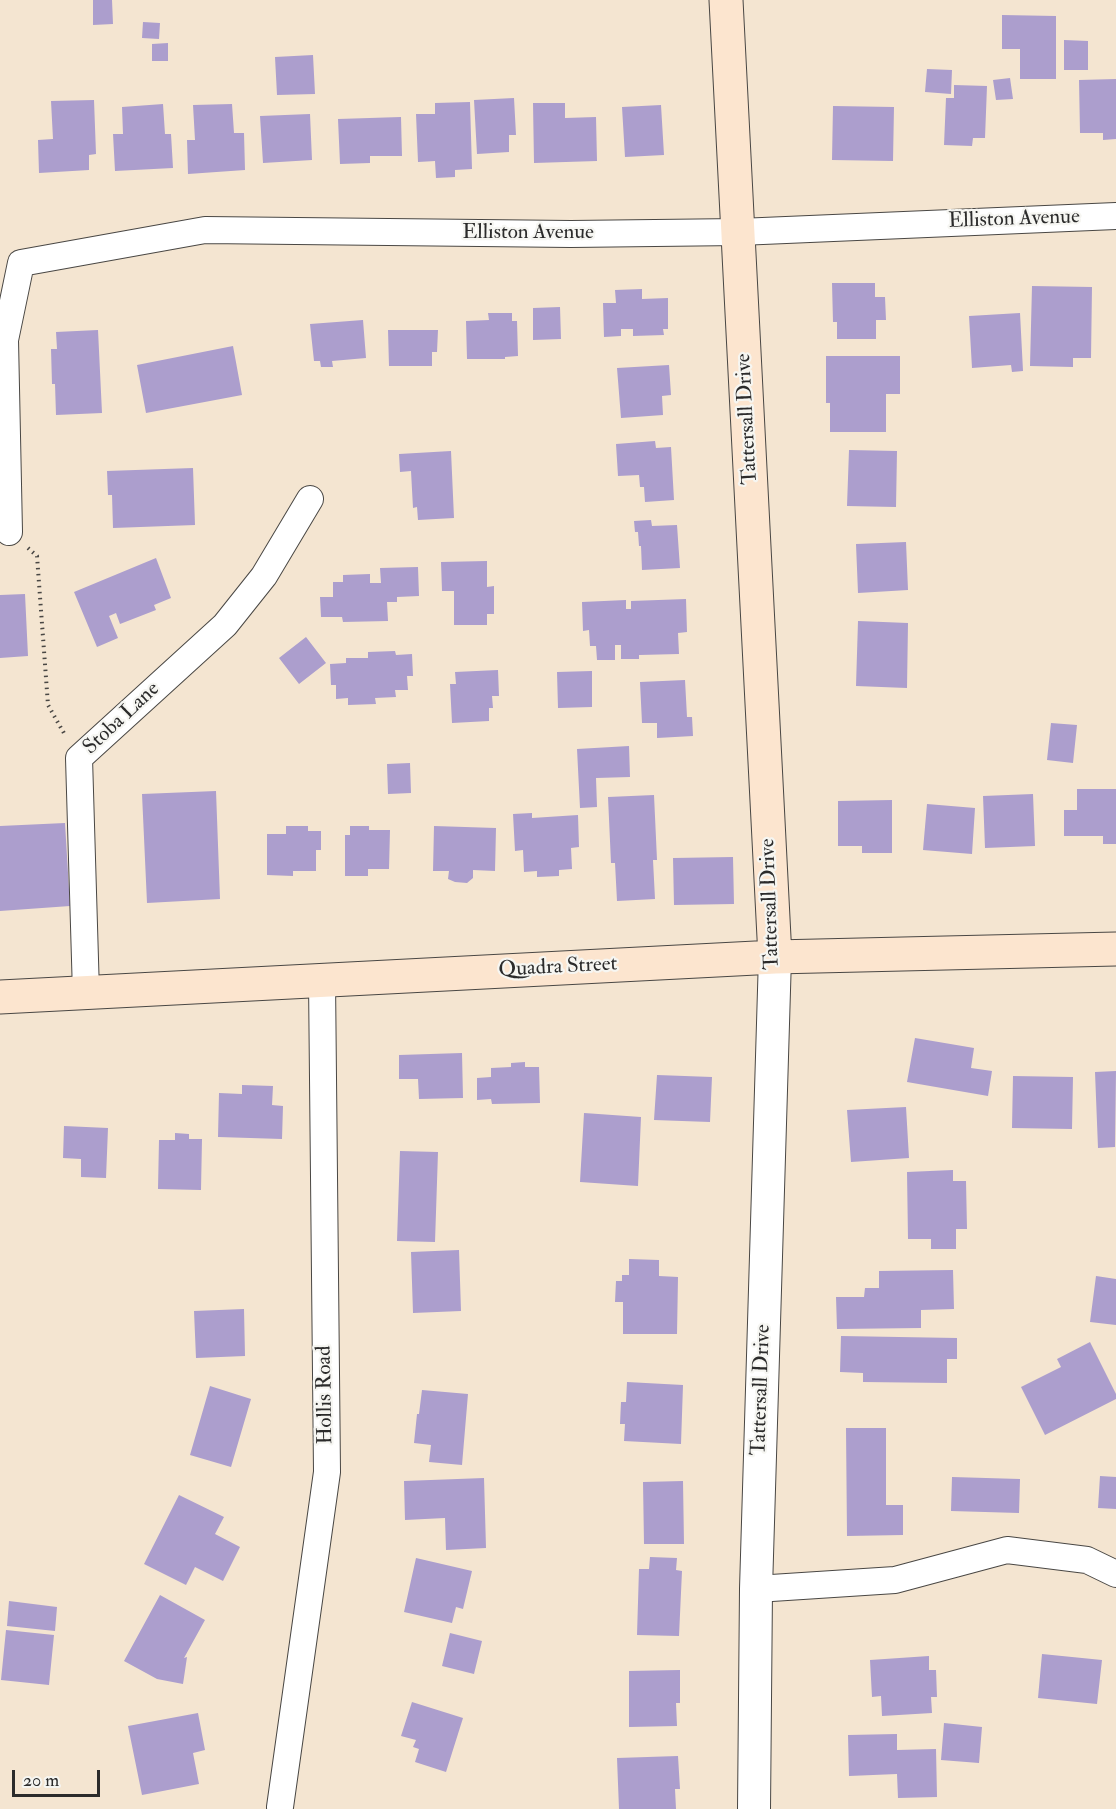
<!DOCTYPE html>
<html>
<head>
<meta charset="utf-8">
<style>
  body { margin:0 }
  #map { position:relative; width:1116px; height:1809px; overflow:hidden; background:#f4e5d1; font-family:"IM FELL Double Pica",serif }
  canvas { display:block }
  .scale { position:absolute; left:12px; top:1770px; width:88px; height:27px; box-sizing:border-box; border:3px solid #2b2b2b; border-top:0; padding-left:8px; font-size:18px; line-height:21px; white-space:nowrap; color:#2b2b2b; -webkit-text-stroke:4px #f6f6f2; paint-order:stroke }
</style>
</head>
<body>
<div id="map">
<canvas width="1116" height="1809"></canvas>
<div class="scale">20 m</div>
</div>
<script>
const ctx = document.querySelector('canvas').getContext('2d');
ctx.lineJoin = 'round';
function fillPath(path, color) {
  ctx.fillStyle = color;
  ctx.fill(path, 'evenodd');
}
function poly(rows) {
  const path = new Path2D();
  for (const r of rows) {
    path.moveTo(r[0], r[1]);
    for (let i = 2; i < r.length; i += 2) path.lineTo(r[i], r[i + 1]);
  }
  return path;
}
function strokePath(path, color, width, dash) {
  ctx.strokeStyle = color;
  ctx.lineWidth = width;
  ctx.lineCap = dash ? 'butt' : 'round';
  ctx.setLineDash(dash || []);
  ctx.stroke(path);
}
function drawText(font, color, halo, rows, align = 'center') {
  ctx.font = font + ' "IM FELL Double Pica",serif';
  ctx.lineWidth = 4.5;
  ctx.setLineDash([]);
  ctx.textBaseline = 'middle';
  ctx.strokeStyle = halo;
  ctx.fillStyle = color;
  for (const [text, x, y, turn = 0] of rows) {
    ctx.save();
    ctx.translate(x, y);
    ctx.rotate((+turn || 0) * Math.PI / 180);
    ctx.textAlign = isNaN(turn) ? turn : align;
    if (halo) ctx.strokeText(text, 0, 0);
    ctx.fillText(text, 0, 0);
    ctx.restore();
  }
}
fillPath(poly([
  [93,0,112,0,113,24,93,25],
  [1002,15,1056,16,1056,79,1020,79,1020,49,1002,49],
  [143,22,160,23,159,39,142,38],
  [1064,40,1088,41,1088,70,1064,70],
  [168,43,168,61,152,61,152,44],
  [313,55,315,94,277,95,275,57],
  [927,69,952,70,951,94,925,92],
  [1010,78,1013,99,996,100,993,80],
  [1116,79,1116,139,1103,140,1103,133,1080,133,1079,80],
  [954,85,987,86,985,138,973,138,972,146,944,145,946,98,954,98],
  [514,98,516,135,509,135,509,152,477,154,474,100],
  [94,100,96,154,89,155,89,170,39,173,38,140,53,139,51,101],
  [470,102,472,169,455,170,455,177,436,178,435,161,418,162,416,114,435,114,435,103],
  [533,103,565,103,565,118,596,117,597,161,534,163],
  [163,104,165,134,171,134,173,168,115,171,113,134,123,134,122,107],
  [232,104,234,133,244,133,245,170,188,174,187,140,195,140,193,105],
  [661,105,664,155,625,157,622,107],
  [833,106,894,107,893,161,832,160],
  [310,114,312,160,263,163,260,116],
  [401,117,402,156,370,156,370,163,340,164,338,119],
  [832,283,875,283,875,297,885,297,886,320,876,320,876,339,837,339,837,322,833,322],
  [1032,286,1092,287,1091,358,1073,358,1073,367,1030,366],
  [642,289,642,299,668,298,668,329,663,329,664,335,633,336,633,329,621,329,621,336,604,337,603,303,616,303,615,290],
  [560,307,561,339,533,340,533,308],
  [488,313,512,313,512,321,517,321,518,356,505,357,505,359,467,359,466,321,489,320],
  [1020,313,1023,371,1012,372,1011,365,972,368,969,316],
  [363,320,366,358,332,361,333,367,321,367,320,361,314,361,310,324],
  [98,330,102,413,56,415,55,384,52,384,51,349,57,349,56,332],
  [388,330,438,330,437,352,432,352,432,366,389,366],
  [233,346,242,395,146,413,137,365],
  [826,356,900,356,900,394,886,394,886,432,830,432,830,403,826,403],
  [669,365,671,395,662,396,663,415,621,418,617,368],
  [655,441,656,448,671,447,674,500,645,502,644,487,640,487,639,475,618,476,616,444],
  [849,450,897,451,896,507,847,506],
  [451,451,454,518,418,520,417,507,413,508,411,471,400,472,399,454],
  [193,468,195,525,113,528,112,495,108,495,107,471],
  [651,520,652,526,677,525,680,568,642,570,641,546,639,546,638,532,635,532,634,521],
  [906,542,908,590,858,593,856,544],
  [156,558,171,598,154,605,156,610,120,624,116,613,109,616,118,638,97,647,74,592],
  [487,561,487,587,494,586,494,614,487,614,487,625,454,625,454,591,442,591,441,562],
  [418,567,419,596,397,597,397,602,387,602,388,621,343,622,342,617,321,617,320,597,333,597,333,582,343,582,343,575,370,574,370,583,381,583,380,568],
  [25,594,28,656,0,658,0,595],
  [686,599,687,632,678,633,679,654,639,655,639,659,621,659,621,645,615,645,615,660,597,660,596,646,590,646,589,630,583,631,582,602,626,600,626,609,631,609,631,601],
  [858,621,908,623,907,688,856,686],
  [306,637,326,663,299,684,279,658],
  [395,651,396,655,412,654,413,676,407,676,408,690,395,690,396,697,375,698,376,704,348,705,348,698,336,699,336,685,331,685,330,664,346,663,346,658,368,658,368,652],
  [498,670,499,696,492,696,493,708,489,708,489,721,452,723,450,684,456,684,455,672],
  [592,671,592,707,558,708,557,672],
  [685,680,687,717,692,717,693,736,657,738,657,723,642,723,640,682],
  [1051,723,1077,725,1073,763,1047,760],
  [629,746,630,777,596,778,597,807,580,808,577,749],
  [410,763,411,793,388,794,387,764],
  [1077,789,1116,789,1116,844,1103,844,1103,836,1064,836,1064,810,1077,810],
  [216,791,220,899,147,903,142,794],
  [1033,794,1035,846,985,848,983,796],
  [654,795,657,860,653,860,655,899,617,901,615,863,611,863,608,797],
  [892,800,892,853,862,853,862,846,838,846,838,801],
  [927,804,975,808,972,854,923,850],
  [532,813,532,818,578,815,579,847,571,848,572,869,559,870,559,876,537,877,537,871,524,872,523,850,515,851,513,814],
  [65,823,70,906,0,911,0,826],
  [286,826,308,826,308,831,321,831,321,850,316,850,316,871,293,871,293,876,267,875,267,834,286,834],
  [350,826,369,826,369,830,390,830,389,869,368,869,368,876,345,876,345,835,350,835],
  [434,826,496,828,495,871,473,870,473,878,467,883,455,882,448,879,449,871,433,871],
  [733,857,734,904,674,905,673,858],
  [915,1038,974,1048,971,1068,992,1071,988,1096,907,1082],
  [462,1053,463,1098,419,1099,418,1079,399,1079,399,1055],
  [525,1062,525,1067,539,1067,540,1103,492,1104,491,1099,477,1100,477,1078,491,1077,491,1068,511,1067,511,1063],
  [1116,1071,1115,1147,1098,1148,1095,1072],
  [657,1075,712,1077,710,1122,654,1120],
  [1013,1076,1073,1077,1072,1129,1012,1128],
  [242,1085,273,1086,272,1105,283,1106,282,1139,218,1137,219,1093,242,1094],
  [906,1107,909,1158,851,1162,847,1110],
  [584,1113,641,1117,638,1186,580,1182],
  [64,1126,108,1128,106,1178,81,1177,81,1159,63,1158],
  [175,1133,189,1134,189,1139,202,1139,201,1190,158,1189,159,1140,175,1140],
  [400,1151,438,1152,435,1242,397,1241],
  [953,1170,953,1181,966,1181,967,1229,956,1229,956,1249,931,1249,931,1239,908,1239,907,1172],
  [459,1250,461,1311,413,1313,411,1252],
  [629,1259,659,1260,659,1276,678,1277,677,1334,623,1334,623,1302,615,1302,616,1281,622,1281,622,1275,629,1275],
  [953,1270,954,1309,921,1310,921,1328,837,1329,836,1297,864,1297,865,1288,879,1288,879,1271],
  [1096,1276,1116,1279,1116,1325,1090,1322],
  [244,1309,245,1356,196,1358,194,1311],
  [841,1336,957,1338,957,1359,947,1359,947,1383,863,1382,863,1373,840,1372],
  [1090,1342,1116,1394,1116,1399,1045,1435,1021,1387,1061,1367,1057,1359],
  [627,1382,683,1385,681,1444,624,1441,625,1424,620,1424,621,1402,626,1402],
  [210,1386,251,1399,231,1467,190,1455],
  [422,1390,468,1394,462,1465,429,1462,431,1445,414,1443,417,1414,419,1414],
  [846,1428,886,1428,886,1505,903,1505,903,1535,847,1536],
  [1100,1476,1116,1477,1116,1509,1098,1508],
  [952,1477,1020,1479,1019,1513,951,1511],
  [484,1478,486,1548,446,1550,445,1518,405,1520,404,1481],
  [683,1481,684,1544,644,1544,643,1482],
  [179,1495,224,1517,215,1534,240,1547,223,1581,195,1567,186,1585,144,1564],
  [650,1557,677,1558,676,1570,682,1571,679,1636,637,1635,639,1569,649,1569],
  [416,1558,472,1571,463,1609,456,1607,452,1623,404,1612],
  [160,1595,205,1620,184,1658,187,1657,183,1684,157,1679,124,1661],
  [9,1601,57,1607,55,1631,7,1626],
  [6,1630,54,1635,49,1685,1,1680],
  [450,1633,482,1641,474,1674,442,1666],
  [1042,1654,1102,1660,1097,1704,1038,1698],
  [929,1656,929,1670,936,1670,937,1697,931,1697,932,1713,882,1716,881,1696,872,1697,870,1660],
  [680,1670,680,1703,676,1703,677,1726,629,1727,629,1671],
  [412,1702,463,1718,446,1772,415,1762,419,1749,413,1747,416,1740,401,1736],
  [198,1713,205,1750,193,1753,199,1784,142,1795,128,1726],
  [944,1723,982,1727,979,1763,941,1760],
  [897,1734,897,1750,936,1749,937,1797,898,1798,897,1774,849,1776,848,1735],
  [678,1756,680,1789,675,1789,676,1809,619,1809,617,1758]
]), '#ac9ecd');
const minor = poly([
  [9,532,5,340,21,263,205,230,571,234,739,232,1116,216],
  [86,993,79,758,225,625,264,576,310,499],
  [756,1589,895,1580,1007,1550,1087,1560,1116,1574],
  [280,1807,327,1472,322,980]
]);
const tertiary = poly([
  [754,1809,756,1589,775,957]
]);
const secondary = poly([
  [726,0,775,957],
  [0,997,775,957,1116,949]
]);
strokePath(minor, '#494744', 28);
strokePath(tertiary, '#494744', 34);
strokePath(secondary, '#494744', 35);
strokePath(poly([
  [28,548,37,556,48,705,65,735]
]), '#494744', 4, [1.5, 4.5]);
strokePath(minor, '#fff', 26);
strokePath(tertiary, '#fff', 32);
strokePath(secondary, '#fce5cf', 33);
drawText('21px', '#2b2b2b', '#f6f6f2', [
  ["Elliston Avenue",1014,220,-2],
  ["Elliston Avenue",528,233],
  ["Tattersall Drive",748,419,-93],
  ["Stoba Lane",122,719,-43],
  ["Tattersall Drive",771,904,-92],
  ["Quadra Street",558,968,-3],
  ["Tattersall Drive",762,1390,-88],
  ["Hollis Road",326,1395,-91]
]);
</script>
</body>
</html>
